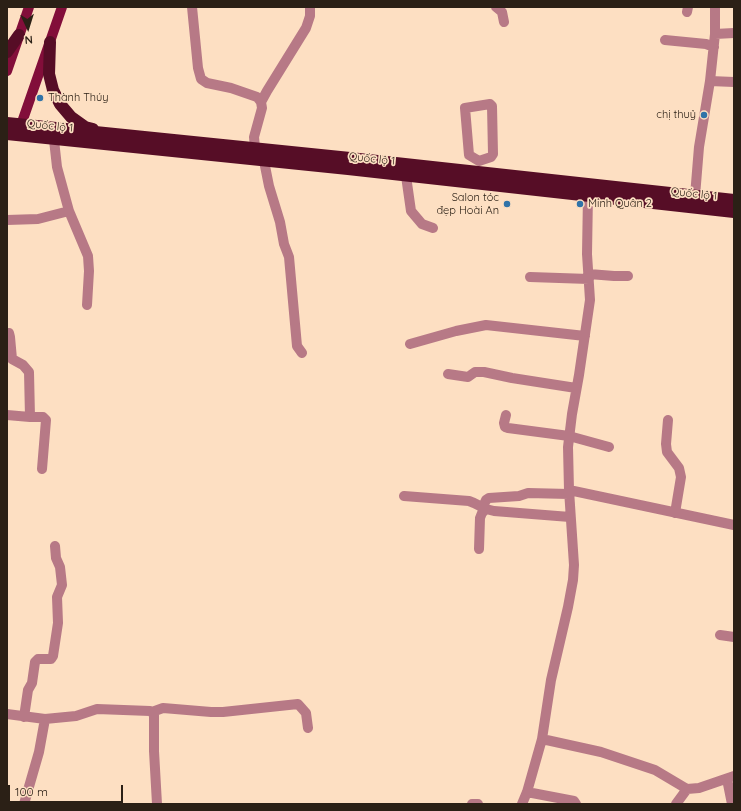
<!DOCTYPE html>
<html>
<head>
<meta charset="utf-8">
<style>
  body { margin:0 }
  #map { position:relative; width:741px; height:811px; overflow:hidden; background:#fddfc2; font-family:Quicksand,sans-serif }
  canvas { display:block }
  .frame { position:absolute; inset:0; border:8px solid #2b2016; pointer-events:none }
  .north { position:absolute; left:8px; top:8px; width:40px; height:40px; -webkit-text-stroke:3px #fddfc2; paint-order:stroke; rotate:176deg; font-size:11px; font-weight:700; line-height:16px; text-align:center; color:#2b2016 }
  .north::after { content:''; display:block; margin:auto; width:14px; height:18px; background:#2b2016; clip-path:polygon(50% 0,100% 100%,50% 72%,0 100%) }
  .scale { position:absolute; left:8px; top:785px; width:115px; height:18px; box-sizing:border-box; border:2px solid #2b2016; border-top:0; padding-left:5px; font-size:12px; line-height:14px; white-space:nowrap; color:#2b2016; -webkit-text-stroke:3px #fddfc2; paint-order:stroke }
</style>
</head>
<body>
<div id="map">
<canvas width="741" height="811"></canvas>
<div class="frame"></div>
<div class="north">N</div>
<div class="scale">100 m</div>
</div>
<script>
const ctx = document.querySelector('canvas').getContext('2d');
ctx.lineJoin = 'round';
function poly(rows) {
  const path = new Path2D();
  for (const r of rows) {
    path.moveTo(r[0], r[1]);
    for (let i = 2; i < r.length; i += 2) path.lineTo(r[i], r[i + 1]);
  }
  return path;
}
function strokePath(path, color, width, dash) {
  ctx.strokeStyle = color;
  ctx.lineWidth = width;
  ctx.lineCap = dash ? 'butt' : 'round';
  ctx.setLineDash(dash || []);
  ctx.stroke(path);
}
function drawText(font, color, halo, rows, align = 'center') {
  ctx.font = font + ' Quicksand,sans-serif';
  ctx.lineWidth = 3.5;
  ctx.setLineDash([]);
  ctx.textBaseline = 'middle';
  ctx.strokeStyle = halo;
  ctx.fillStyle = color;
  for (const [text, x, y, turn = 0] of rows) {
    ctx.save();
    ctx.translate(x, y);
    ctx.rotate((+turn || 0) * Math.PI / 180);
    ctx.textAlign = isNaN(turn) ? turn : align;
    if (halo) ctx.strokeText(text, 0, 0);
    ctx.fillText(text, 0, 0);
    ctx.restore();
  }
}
strokePath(poly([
  [192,7,198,68,201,79,207,83,231,88,257,97,261,102,262,108,254,137,255,148],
  [496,7,502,12,504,22],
  [687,12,688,7],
  [715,34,734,33],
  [665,40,706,44,714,47],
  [710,81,734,82],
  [261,102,267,91,306,28,310,16,310,7],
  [490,104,492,106,493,154,491,157,479,161,469,155,465,108,490,104],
  [264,161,269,186,280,222,284,244,289,257,297,346,302,353],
  [406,176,411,211,422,224,433,228],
  [695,196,699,147,710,81,715,34,715,7],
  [69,211,88,256,89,271,87,305],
  [7,220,38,219,69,211,57,167,54,140],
  [589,274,614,276,628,276],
  [530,277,589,279],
  [7,333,9,333,10,337,12,359,23,365,29,372,30,417,43,417,46,420,42,469],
  [410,344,456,331,486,325,585,336],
  [448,374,468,377,475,372,484,372,512,378,576,388],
  [7,415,30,417],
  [506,415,504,423,505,427,508,428,569,436,609,447],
  [668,420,666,444,667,452,679,468,681,477,675,513],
  [569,490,734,525],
  [404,496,469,501,474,503,486,509,494,511,570,517],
  [483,507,486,500,489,498,519,496,528,493,569,494],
  [479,549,480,518,482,513,486,509],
  [720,635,734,637],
  [152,712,163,708,211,712,223,712,298,704,306,713,308,728],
  [7,714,45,719,76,716,97,709,150,711,154,714,154,751,157,804],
  [24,717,28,690,32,683,35,662,38,659,51,659,53,656,58,623,57,597,62,585,60,567,56,558,55,546],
  [542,739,601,752,655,770,687,789],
  [727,779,732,804],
  [527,792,574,801,576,804],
  [24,804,39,752,45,719],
  [472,804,478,804],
  [522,804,527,792,542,739,551,680,568,607,573,580,574,565,569,490,568,447,572,414,579,375,590,300,587,254,588,195],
  [676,804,687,789,699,788,734,776]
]), '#b77986', 10);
strokePath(poly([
  [7,71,29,7],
  [20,132,21,125,62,7]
]), '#820e3a', 10);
strokePath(poly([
  [50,42,49,74,53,90,60,104,71,117,85,127,93,129],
  [7,52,19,35],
  [7,123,350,158,734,200],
  [7,134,348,169,734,212]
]), '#560d26', 12);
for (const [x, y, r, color] of [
  [40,98,4,"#3073a8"],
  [704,115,4,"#3073a8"],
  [507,204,4,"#3073a8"],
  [580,204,4,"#3073a8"]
]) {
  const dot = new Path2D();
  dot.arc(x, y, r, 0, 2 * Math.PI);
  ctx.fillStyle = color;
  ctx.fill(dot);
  strokePath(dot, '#fddfc2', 1.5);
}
drawText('11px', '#2b2016', '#fddfc2', [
  ["Thành Thúy",48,98],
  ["chị thuỷ",696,115,"right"],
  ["Salon tóc",499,198,"right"],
  ["đẹp Hoài An",499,211,"right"],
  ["Minh Quân 2",588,204]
], 'left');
drawText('11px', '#2b2016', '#fddfc2', [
  ["Quốc lộ 1",50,126,6],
  ["Quốc lộ 1",372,159,6],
  ["Quốc lộ 1",694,194,6]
]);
</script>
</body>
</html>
